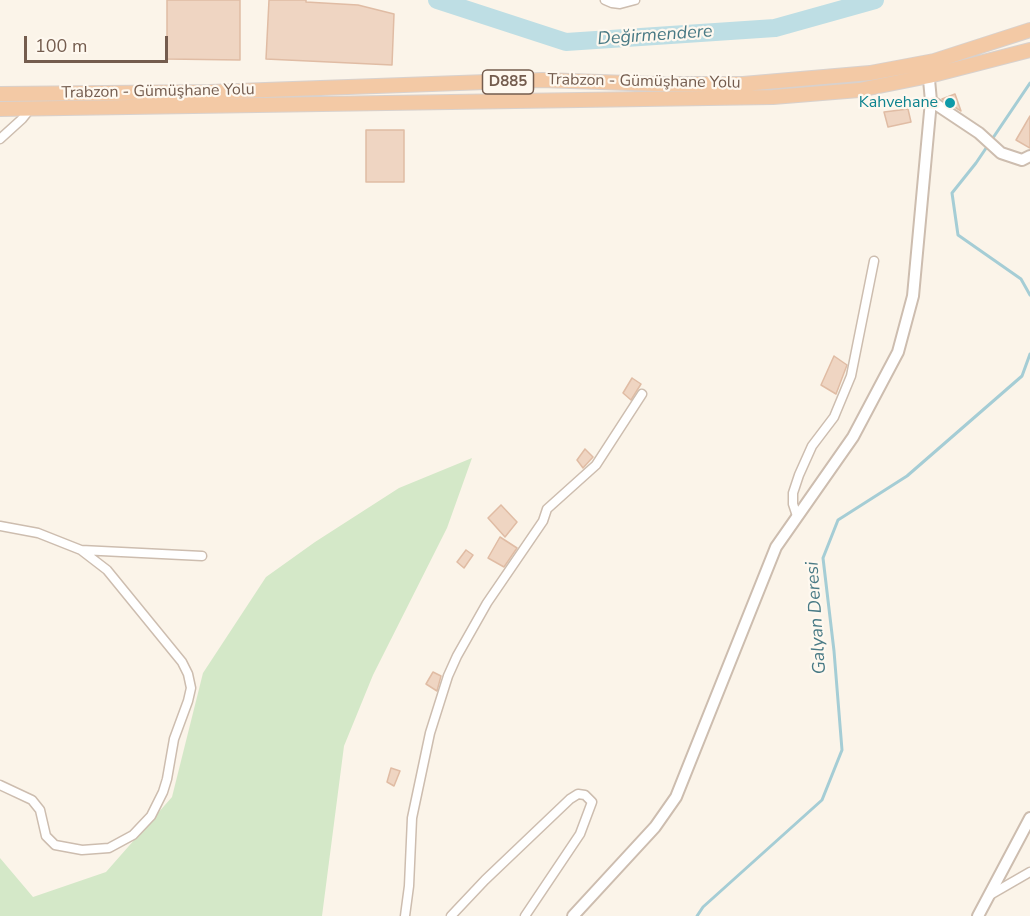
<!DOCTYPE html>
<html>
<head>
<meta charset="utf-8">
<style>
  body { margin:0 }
  #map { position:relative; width:1030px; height:916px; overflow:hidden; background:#fbf4e9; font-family:"Nunito Sans",sans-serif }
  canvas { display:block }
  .scale { position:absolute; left:24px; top:36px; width:144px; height:27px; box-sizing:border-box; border:3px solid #745c4e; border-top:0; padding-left:8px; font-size:18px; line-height:21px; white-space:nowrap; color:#745c4e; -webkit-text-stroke:4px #fef8ef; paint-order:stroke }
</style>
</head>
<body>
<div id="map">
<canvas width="1030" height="916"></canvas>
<div class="scale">100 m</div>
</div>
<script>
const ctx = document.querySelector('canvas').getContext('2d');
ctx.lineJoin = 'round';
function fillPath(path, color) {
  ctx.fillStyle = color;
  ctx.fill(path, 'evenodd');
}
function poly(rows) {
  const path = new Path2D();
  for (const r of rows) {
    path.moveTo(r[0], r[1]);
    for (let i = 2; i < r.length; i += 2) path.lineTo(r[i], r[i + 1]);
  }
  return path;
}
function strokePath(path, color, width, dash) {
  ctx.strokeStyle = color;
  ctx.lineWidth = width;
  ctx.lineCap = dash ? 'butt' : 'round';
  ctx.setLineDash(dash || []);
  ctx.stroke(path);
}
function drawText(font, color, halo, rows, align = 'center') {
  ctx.font = font + ' "Nunito Sans",sans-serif';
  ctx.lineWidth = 4.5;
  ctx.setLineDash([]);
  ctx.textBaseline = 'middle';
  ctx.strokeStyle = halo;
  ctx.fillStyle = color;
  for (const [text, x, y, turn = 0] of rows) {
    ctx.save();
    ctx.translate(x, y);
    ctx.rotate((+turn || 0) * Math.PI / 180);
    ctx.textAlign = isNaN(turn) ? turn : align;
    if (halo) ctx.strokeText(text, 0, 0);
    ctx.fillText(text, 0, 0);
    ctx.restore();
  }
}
fillPath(poly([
  [472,458,447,528,373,675,344,746,322,916,0,916,0,858,33,897,106,872,172,797,203,673,266,577,315,542,399,488]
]), '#d4e8c8');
strokePath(poly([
  [1030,83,976,163,952,193,958,235,1021,279,1030,295],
  [697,916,703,907,822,800,842,750,834,651,823,558,838,520,907,476,1022,376,1030,354]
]), '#a5cdd5', 3);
strokePath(poly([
  [437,0,566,42,775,28,875,0]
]), '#bedee4', 18);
const building = poly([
  [167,0,240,0,240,60,167,59,167,0],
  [269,0,306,0,306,2,358,5,394,14,392,65,266,59,269,0],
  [955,94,961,111,942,99,955,94],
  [908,109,911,122,888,127,884,112,908,109],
  [1030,116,1030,148,1016,140,1030,116],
  [366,130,404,130,404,182,366,182,366,130],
  [834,356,847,365,836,394,821,385,834,356],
  [632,378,641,384,631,400,623,393,632,378],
  [585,449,593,457,583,468,577,460,585,449],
  [501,505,517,522,505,537,488,518,501,505],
  [500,537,517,548,504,567,488,558,500,537],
  [466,550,473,555,464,568,457,562,466,550],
  [433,672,441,676,437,691,426,684,433,672],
  [391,768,400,771,394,786,387,782,391,768]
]);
fillPath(building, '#efd5c2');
strokePath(building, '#e0bca4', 1.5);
const minor = poly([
  [605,0,612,3,620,4,635,0],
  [0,139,22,119,30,109],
  [797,516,793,504,793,493,799,475,812,446,834,417,851,376,874,261],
  [0,526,38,533,81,550,202,556],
  [0,785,32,800,40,810,46,836,55,845,82,850,109,848,133,835,151,816,163,792,167,779,174,739,188,701,191,688,188,674,182,662,107,570,81,550],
  [990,895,1030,872],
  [405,916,409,886,412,818,430,733,448,676,457,656,487,603,543,521,547,509,596,465,642,394],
  [451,916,485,880,570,799,578,794,585,795,592,802,580,834,525,916]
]);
const tertiary = poly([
  [931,101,979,133,1001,153,1022,160,1030,156],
  [573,916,655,827,676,797,776,547,853,437,898,352,913,296,931,101,928,69],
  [978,916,1030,818]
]);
const trunk = poly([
  [0,94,210,92,542,80,657,84,743,84,870,73,934,61,1030,30],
  [0,109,773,97,859,90,929,76,1030,50]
]);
strokePath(minor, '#cdbdaf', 11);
strokePath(tertiary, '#cdbdaf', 14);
strokePath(trunk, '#d8d1cd', 16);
strokePath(minor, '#fff', 8);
strokePath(tertiary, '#fff', 10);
strokePath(trunk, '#f3c9a5', 14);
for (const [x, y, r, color] of [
  [950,103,6,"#0f9aa8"]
]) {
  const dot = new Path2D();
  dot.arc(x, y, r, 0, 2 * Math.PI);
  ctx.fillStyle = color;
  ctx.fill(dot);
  strokePath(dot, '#fef8ef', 2);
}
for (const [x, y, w] of [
  [508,82,51]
]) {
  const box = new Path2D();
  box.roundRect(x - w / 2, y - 12, w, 24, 4.5);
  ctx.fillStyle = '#fef8ef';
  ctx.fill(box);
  strokePath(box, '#745c4e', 1.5);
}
drawText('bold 15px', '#745c4e', null, [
  ["D885",508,82]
]);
drawText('16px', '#745c4e', '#fef8ef', [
  ["Trabzon - Gümüşhane Yolu",644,82,1],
  ["Trabzon - Gümüşhane Yolu",158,92,-1]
]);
drawText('16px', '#0d838f', '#fef8ef', [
  ["Kahvehane",938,103]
], 'right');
drawText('italic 18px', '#497a85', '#fef8ef', [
  ["Değirmendere",655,36,-4],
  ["Galyan Deresi",817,618,-94]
]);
</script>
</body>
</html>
